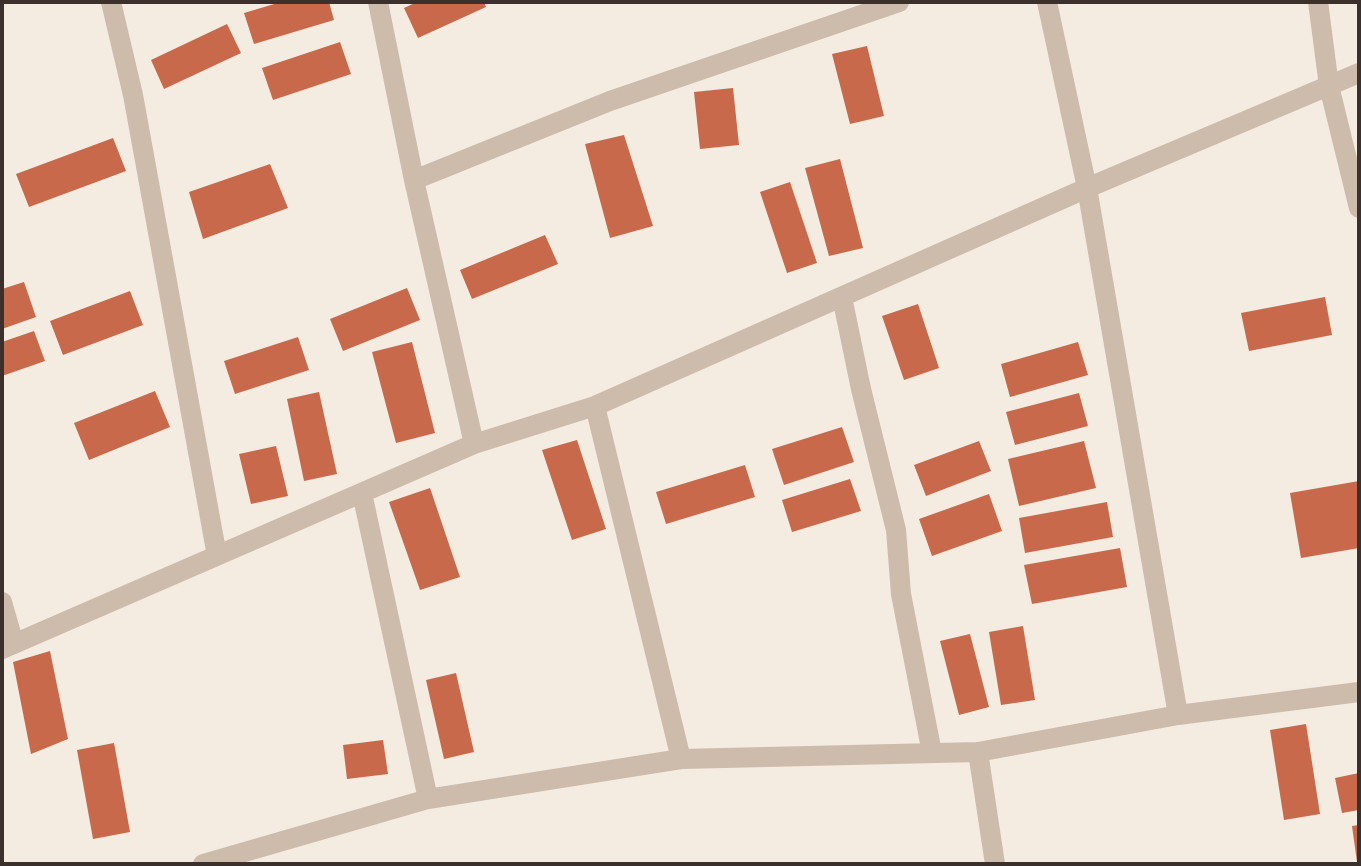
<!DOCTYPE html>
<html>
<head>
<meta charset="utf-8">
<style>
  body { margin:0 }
  #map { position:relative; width:1361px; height:866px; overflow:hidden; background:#f4ebe1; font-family:"Asap Condensed",sans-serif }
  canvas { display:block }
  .frame { position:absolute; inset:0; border:4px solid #3b302b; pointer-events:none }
</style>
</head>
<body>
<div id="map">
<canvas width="1361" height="866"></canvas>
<div class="frame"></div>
</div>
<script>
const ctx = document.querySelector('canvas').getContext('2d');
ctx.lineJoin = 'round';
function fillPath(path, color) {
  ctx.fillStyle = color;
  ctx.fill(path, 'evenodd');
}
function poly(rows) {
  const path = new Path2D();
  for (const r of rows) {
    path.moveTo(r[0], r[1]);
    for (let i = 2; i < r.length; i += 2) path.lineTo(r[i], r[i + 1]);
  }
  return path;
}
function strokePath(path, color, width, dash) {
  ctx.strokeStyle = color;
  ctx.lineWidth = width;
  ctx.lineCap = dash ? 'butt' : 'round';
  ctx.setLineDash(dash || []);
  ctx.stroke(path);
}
fillPath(poly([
  [281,2,329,2,334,20,254,44,244,13],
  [417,2,484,2,486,7,418,38,404,8],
  [227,24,241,53,164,89,151,60],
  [340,42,351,74,273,100,262,68],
  [867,46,884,116,850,124,832,54],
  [733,88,739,145,700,149,694,92],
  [624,135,653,226,610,238,585,144],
  [113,138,126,171,29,207,16,174],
  [840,159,863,248,829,256,805,168],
  [270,164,288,208,203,239,189,192],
  [790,182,817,263,787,273,760,192],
  [545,235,558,264,472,299,460,270],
  [24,282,36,317,2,329,2,289],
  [407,288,420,320,343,351,330,319],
  [130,291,143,325,63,355,50,321],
  [1325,297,1332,335,1249,351,1241,313],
  [918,304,939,368,904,380,882,316],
  [34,331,45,361,2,376,2,342],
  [298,337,309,370,235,394,224,361],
  [412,342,435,433,396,443,372,352],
  [1078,342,1088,375,1010,397,1001,364],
  [155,391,170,427,89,460,74,423],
  [319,392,337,474,304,481,287,399],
  [1079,393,1088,426,1015,445,1006,412],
  [842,427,854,462,784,485,772,449],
  [577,440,606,529,572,540,542,450],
  [979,441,991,471,926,496,914,465],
  [1084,441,1096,488,1019,506,1008,459],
  [276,446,288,496,251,504,239,454],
  [745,465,755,497,666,524,656,492],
  [850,479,861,511,792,532,782,500],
  [1359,481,1359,548,1301,558,1290,493],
  [430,488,460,577,420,590,389,502],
  [989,494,1002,531,932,556,919,519],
  [1107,502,1113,537,1025,553,1019,518],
  [1120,548,1127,587,1032,604,1024,565],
  [1023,626,1035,700,1001,705,989,632],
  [970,634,989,707,959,715,940,641],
  [50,651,68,739,31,754,13,662],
  [456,673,474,752,444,759,426,680],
  [1306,724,1320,814,1284,820,1270,730],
  [383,740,388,774,347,779,343,745],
  [114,743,130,832,93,839,77,750],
  [1359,773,1359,810,1342,813,1335,778],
  [1359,825,1359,861,1357,862,1352,826]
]), '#c8694b');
strokePath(poly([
  [111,2,133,95,217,556],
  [378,2,414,180,474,444],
  [1047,2,1087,188,1178,715],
  [1318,2,1329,86,1359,208],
  [414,180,610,101,899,2],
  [842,297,861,389,896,530,901,594,932,753],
  [595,406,681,759],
  [362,493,428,799],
  [2,602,14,644],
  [2,649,474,444,595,406,1087,188,1359,73],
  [978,752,995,864],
  [203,864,428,799,681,759,978,752,1178,715,1359,692]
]), '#cdbbac', 20);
</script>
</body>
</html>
